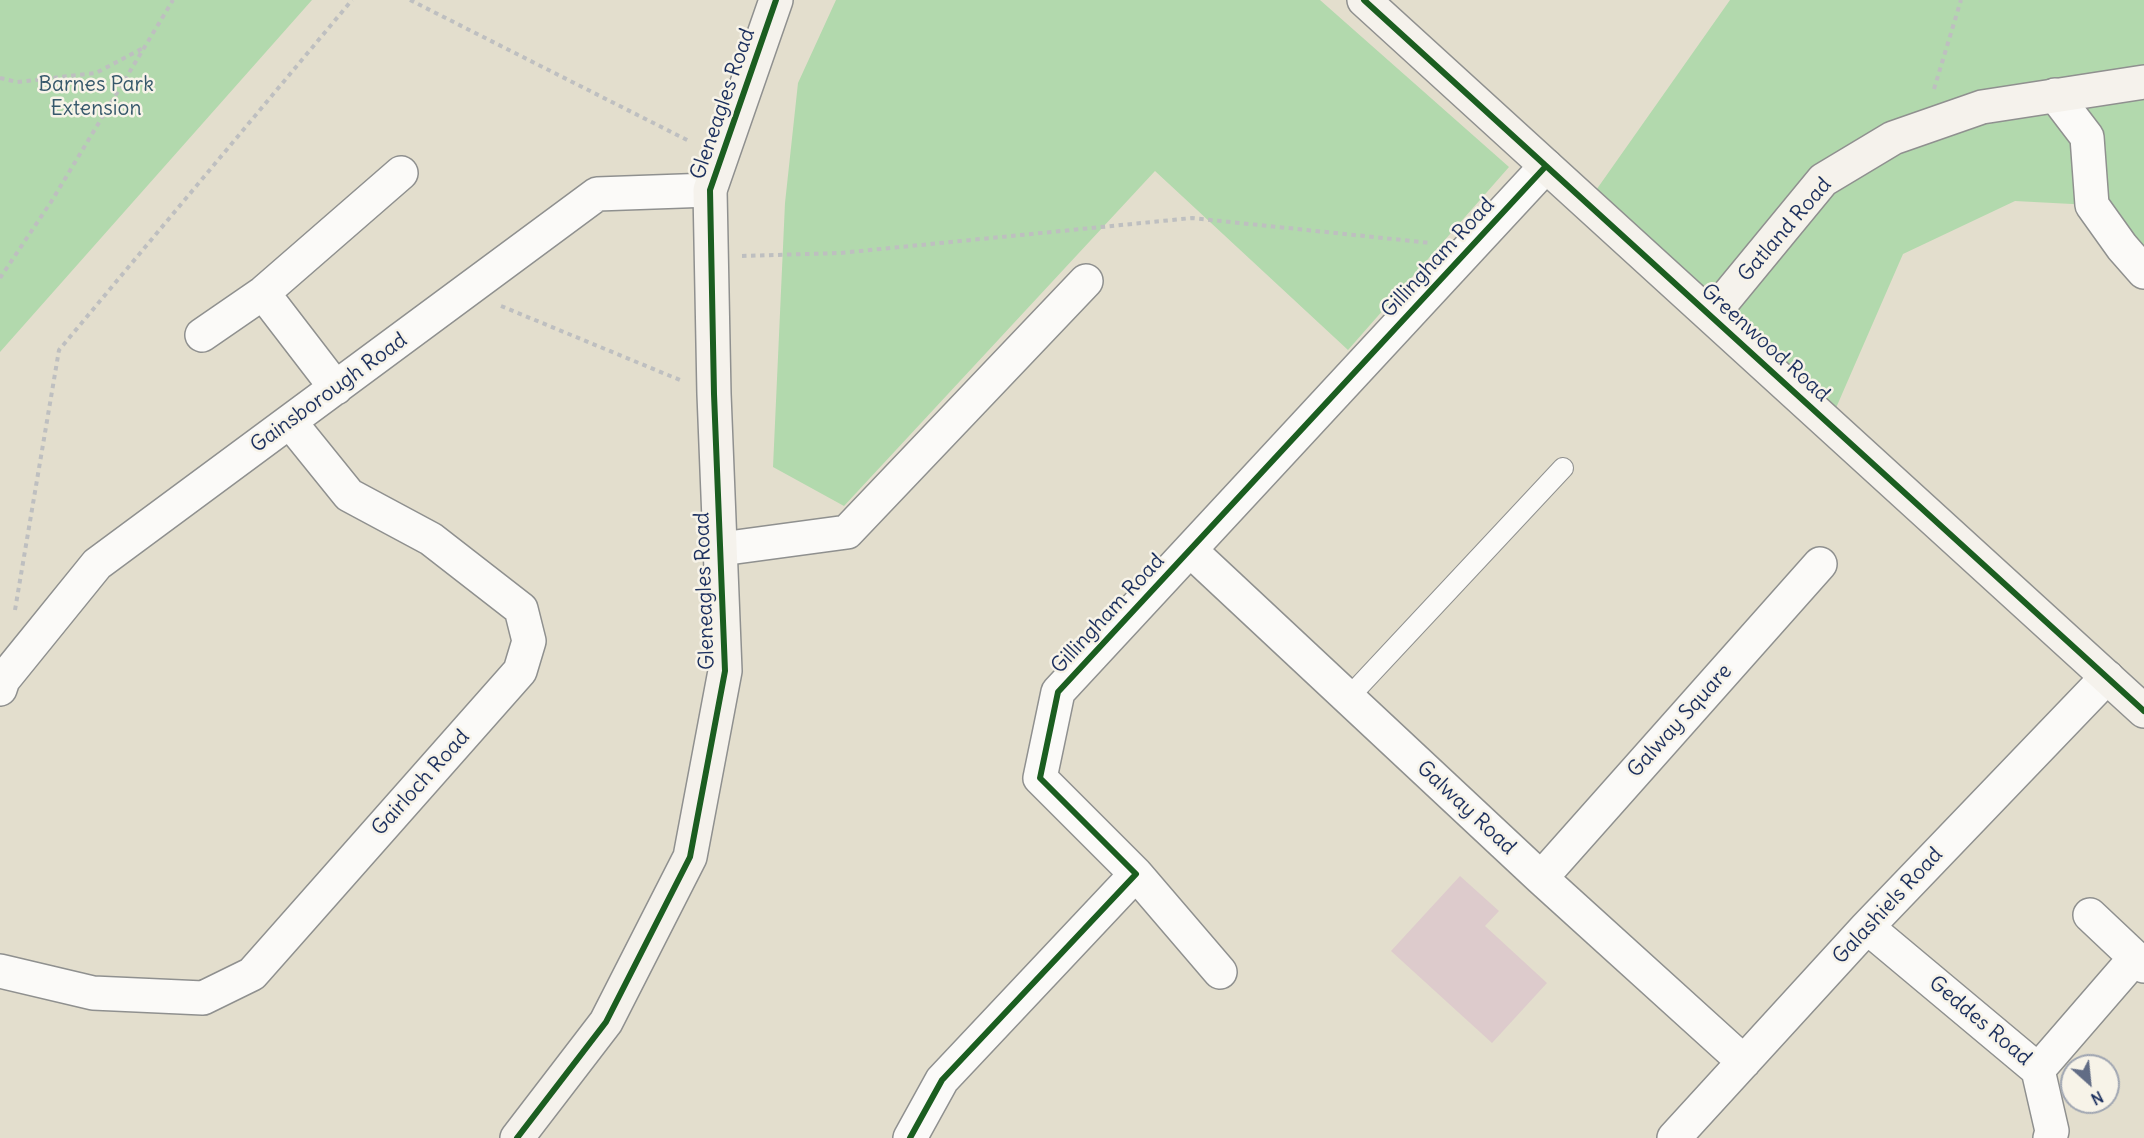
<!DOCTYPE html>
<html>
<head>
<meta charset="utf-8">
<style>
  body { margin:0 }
  #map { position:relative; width:2144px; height:1138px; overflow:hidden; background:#e3decd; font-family:Delius,sans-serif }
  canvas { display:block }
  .north { position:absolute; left:2060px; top:1054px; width:60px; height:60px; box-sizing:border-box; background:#f7f3e8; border:2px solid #9fa5b1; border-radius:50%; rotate:153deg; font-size:16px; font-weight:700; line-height:24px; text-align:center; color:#1b2f5e }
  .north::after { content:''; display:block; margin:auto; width:21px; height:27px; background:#616c85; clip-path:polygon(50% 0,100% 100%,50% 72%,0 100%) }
</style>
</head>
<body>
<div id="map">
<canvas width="2144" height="1138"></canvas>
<div class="north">N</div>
</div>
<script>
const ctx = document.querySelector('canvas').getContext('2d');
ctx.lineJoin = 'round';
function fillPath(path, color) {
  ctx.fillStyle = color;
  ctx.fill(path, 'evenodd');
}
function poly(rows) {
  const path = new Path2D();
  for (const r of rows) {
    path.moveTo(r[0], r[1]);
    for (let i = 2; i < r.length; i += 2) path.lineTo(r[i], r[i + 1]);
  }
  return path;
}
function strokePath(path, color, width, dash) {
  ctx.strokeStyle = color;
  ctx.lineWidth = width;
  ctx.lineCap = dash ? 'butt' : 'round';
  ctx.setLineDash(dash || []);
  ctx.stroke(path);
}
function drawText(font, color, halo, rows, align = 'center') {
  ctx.font = font + ' Delius,sans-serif';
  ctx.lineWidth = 5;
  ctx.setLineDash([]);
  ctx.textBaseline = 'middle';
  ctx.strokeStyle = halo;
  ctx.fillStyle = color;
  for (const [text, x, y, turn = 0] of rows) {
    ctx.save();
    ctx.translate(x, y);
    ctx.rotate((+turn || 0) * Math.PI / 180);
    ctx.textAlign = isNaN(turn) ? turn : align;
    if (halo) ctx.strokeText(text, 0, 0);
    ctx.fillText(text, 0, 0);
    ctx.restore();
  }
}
fillPath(poly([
  [0,0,312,0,0,352],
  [836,0,1320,0,1509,167,1348,350,1155,171,844,506,773,467,785,203,798,83],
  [1730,0,2144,0,2144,272,2091,205,2015,201,1903,254,1829,424,1587,203]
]), '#b2d9ad');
fillPath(poly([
  [1460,876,1499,911,1485,926,1547,983,1492,1043,1391,951]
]), '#ddcbcc');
const lane = poly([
  [1348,698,1563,468]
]);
const street = poly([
  [2055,95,2087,137,2092,205,2122,247,2144,272],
  [263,293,336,388],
  [202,335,263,293,401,173],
  [721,549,847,532,1086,281],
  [1190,550,1541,878,1744,1062],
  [0,689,3,680,97,564,597,194,710,190],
  [1136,874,1220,972],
  [1541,878,1820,564],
  [2090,915,2144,966],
  [1867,927,2038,1070,2052,1131,2050,1138],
  [0,971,93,993,203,998,252,974,520,671,529,641,521,609,431,539,349,495,290,422],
  [2038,1070,2135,958],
  [910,1138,942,1080,1136,874,1040,778,1058,692,1546,166],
  [1674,1138,1867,927,2107,677]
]);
const secondary = poly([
  [1364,0,2144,711],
  [1711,316,1823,180,1893,138,1982,107,2144,82],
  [517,1138,606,1022,690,857,725,671,714,394,710,190,776,0]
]);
strokePath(lane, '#8f908f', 22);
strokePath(street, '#8f908f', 36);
strokePath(secondary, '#8f908f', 36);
strokePath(poly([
  [410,0,691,142],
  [0,78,17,82,96,73,145,47],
  [1934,89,1961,0],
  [742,256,840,253,1192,218,1431,243],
  [0,278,51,202,173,0],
  [501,306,680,380],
  [15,610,59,350,352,0]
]), '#bebfc0', 4, [4.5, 4.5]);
strokePath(lane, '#fbfaf8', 20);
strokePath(street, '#fbfaf8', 33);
strokePath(secondary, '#f5f2ec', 33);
strokePath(poly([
  [1364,0,2144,711],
  [517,1138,606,1022,690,857,725,671,714,394,710,190,776,0],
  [910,1138,942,1080,1136,874,1040,778,1058,692,1546,166]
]), '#1b5e20', 6);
drawText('21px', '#36586b', '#f7f3e8', [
  ["Barnes Park",96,85],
  ["Extension",96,109]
]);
drawText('21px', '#1b2f5e', '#f7f3e8', [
  ["Gleneagles Road",723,104,-71],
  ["Gatland Road",1785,230,-49],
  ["Gillingham Road",1438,258,-47],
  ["Greenwood Road",1765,343,42],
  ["Gainsborough Road",329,393,-36],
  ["Gleneagles Road",705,591,-92],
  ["Gillingham Road",1108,614,-47],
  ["Galway Square",1680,721,-48],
  ["Gairloch Road",421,783,-48],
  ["Galway Road",1466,808,43],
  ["Galashiels Road",1888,906,-47],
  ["Geddes Road",1980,1021,40]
]);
</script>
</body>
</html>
